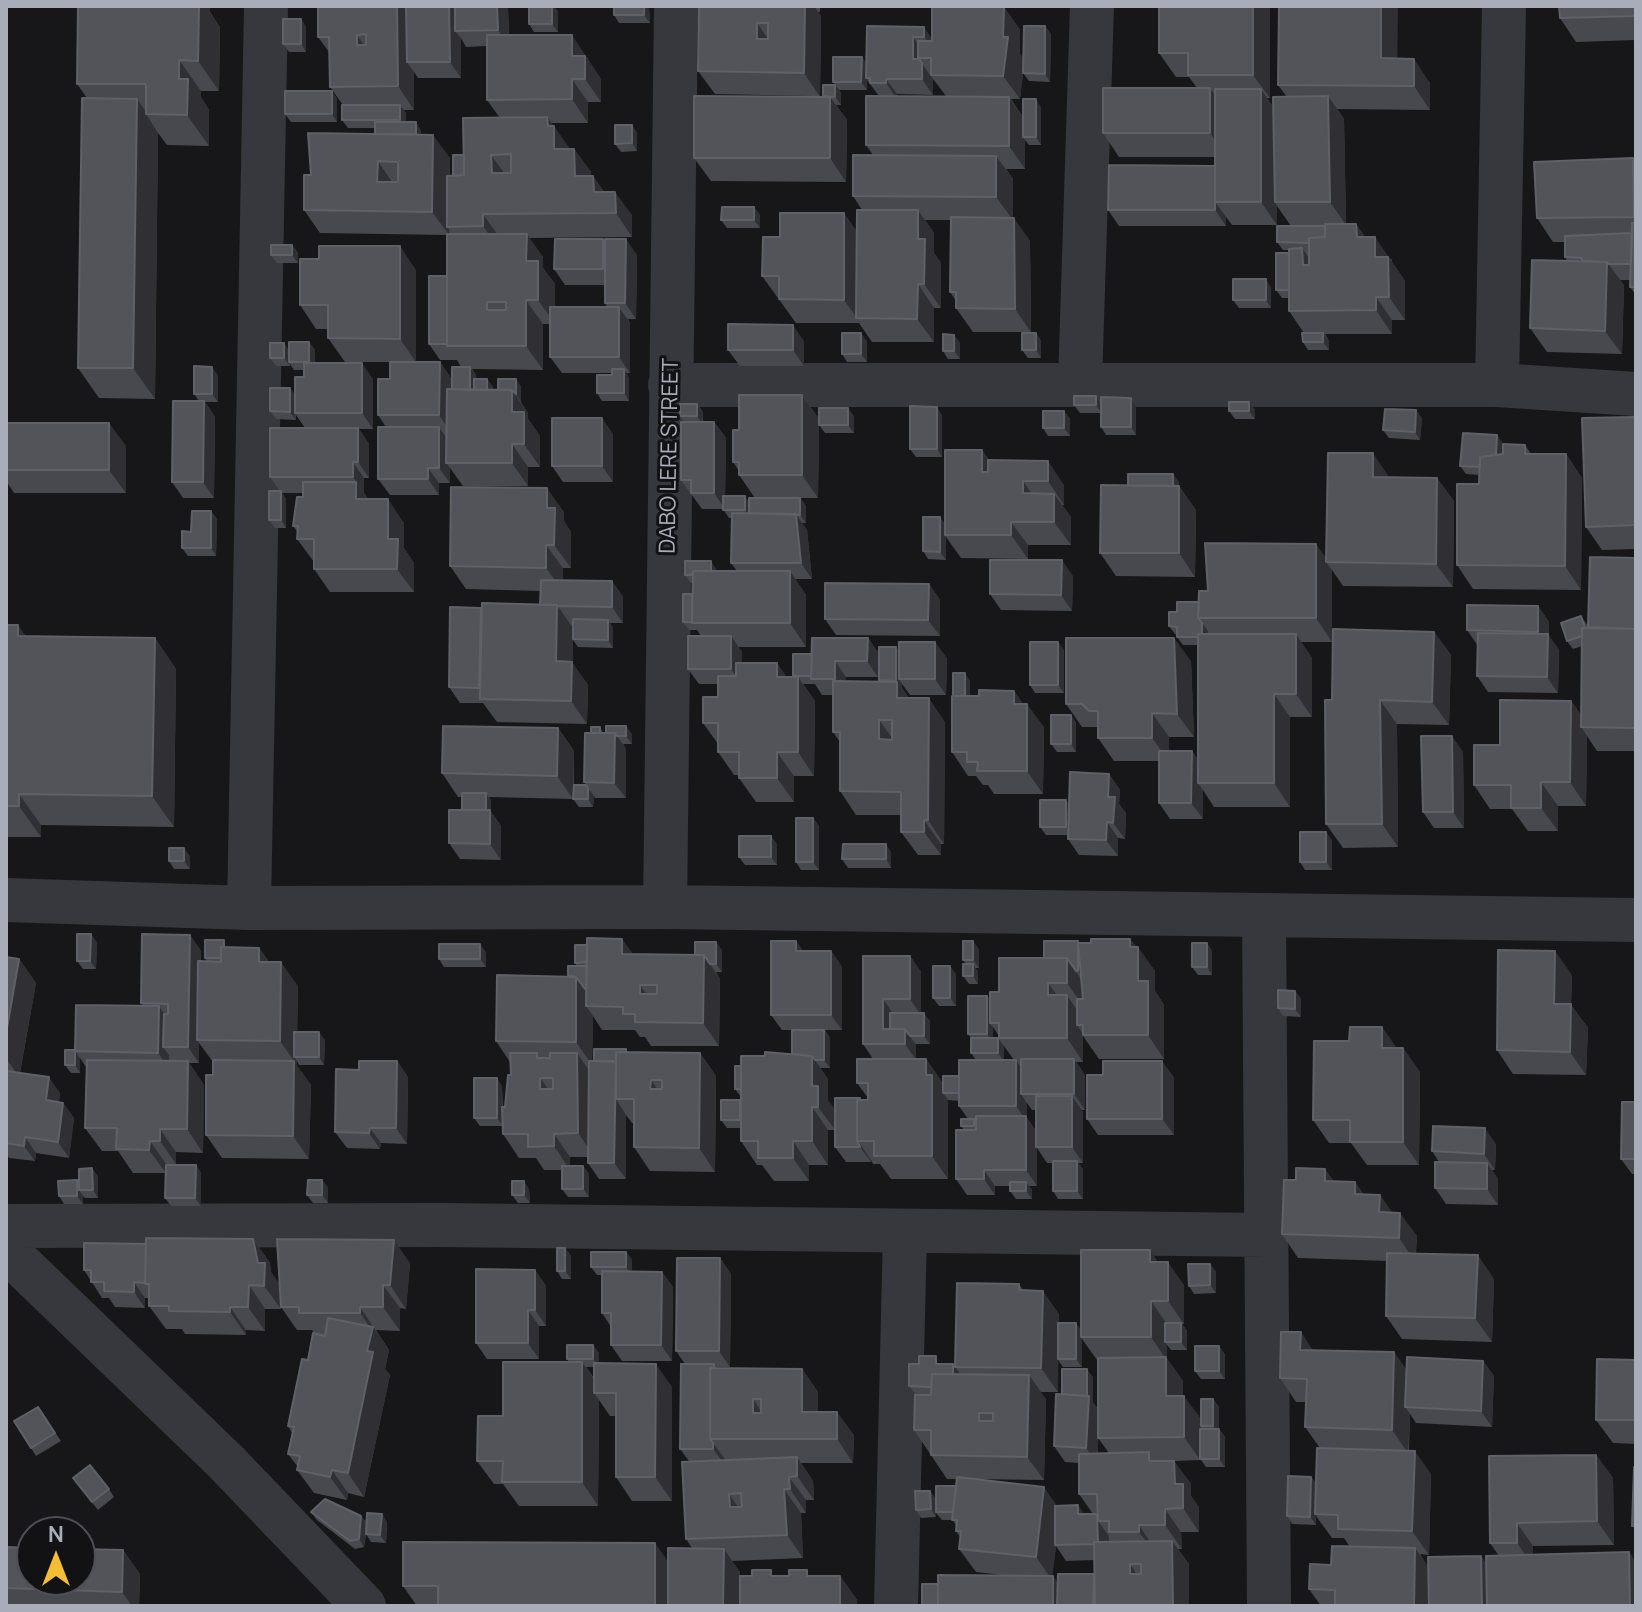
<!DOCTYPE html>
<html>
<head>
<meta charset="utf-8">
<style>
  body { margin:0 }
  #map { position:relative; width:1642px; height:1612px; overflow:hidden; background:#171618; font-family:Manrope,sans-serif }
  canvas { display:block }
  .frame { position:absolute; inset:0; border:8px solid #a8adb9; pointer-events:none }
  .north { position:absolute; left:16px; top:1516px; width:80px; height:80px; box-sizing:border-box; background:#121114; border:2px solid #4e4f56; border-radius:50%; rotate:0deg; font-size:22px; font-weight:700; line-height:32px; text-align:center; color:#a8adb9 }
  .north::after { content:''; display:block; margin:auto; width:28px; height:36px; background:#f4bd33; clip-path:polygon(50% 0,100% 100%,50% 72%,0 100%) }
</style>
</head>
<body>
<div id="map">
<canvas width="1642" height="1612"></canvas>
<div class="frame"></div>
<div class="north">N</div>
</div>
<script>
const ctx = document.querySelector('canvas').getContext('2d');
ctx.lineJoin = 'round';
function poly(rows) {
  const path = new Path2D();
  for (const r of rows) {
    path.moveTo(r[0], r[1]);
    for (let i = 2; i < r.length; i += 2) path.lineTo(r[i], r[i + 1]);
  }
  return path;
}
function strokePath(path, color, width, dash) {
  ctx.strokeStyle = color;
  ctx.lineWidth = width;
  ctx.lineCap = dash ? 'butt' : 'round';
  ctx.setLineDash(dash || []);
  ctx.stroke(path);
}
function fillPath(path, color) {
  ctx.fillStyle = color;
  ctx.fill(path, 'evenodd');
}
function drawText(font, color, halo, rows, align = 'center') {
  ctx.font = font + ' Manrope,sans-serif';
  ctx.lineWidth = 6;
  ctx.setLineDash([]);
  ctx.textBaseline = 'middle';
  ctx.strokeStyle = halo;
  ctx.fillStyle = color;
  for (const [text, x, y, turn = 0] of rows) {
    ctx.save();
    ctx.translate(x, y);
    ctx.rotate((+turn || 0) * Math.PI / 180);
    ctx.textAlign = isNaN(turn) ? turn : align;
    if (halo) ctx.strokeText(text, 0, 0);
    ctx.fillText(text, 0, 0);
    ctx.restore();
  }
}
strokePath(poly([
  [1080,383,1092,6],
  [670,385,1497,385,1636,394],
  [1497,385,1504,6],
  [6,900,249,908,665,907,1636,920],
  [665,907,676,6],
  [249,908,266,6],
  [1264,916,1269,1606],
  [6,1226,443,1225,1264,1235],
  [6,1250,226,1462,364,1606],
  [896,1606,905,1232]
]), '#37383e', 44);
fillPath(poly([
  [78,6,210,6,210,12,220,27,219,91,201,91,201,97,209,110,209,146,167,145,158,133,155,399,99,398,78,368,87,98,77,84],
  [318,6,404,6,406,10,406,6,454,6,455,8,455,6,507,6,508,8,509,35,588,58,588,60,601,79,601,102,588,102,588,123,551,123,570,149,574,149,591,172,591,176,593,176,604,192,632,215,632,237,529,238,543,257,543,268,555,284,555,307,607,307,605,303,605,285,565,285,554,269,603,239,605,243,637,255,636,319,628,319,630,323,630,373,626,373,629,378,629,401,602,401,597,393,612,375,612,373,562,373,550,357,550,324,543,324,543,370,472,369,476,375,476,379,487,379,493,387,493,390,498,390,516,379,521,387,521,402,528,413,528,419,540,436,540,467,528,467,528,486,463,486,450,468,450,483,439,483,439,495,390,495,378,479,386,427,378,415,390,379,390,362,345,362,328,338,328,329,316,329,300,305,416,270,416,362,440,362,451,378,452,389,461,367,457,360,440,360,429,344,447,276,447,235,320,233,304,210,311,175,375,134,375,128,348,128,342,120,343,105,330,87,329,52,318,37],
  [461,38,466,47,487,46,487,100,500,118,464,155,453,176,450,176,450,158,421,134,421,130,406,122,406,113,403,110,414,110,414,72,418,78,461,78],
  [614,6,649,6,650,23,619,23,614,15],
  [699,6,820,6,820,12,818,12,821,16,820,96,823,96,835,85,841,93,841,105,836,105,847,120,846,182,711,181,694,158,811,96,715,94,698,71],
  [932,6,1004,7,1020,30,1020,54,1023,59,1045,26,1051,34,1050,82,1029,81,1023,73,1023,71,1020,99,1011,99,1023,117,1041,107,1041,145,1029,145,1025,140,1025,169,1006,169,1013,179,1013,218,1030,241,1031,332,973,332,956,308,956,301,950,292,951,220,925,220,934,233,934,253,941,263,941,308,934,308,934,342,872,342,859,323,796,323,762,276,780,237,857,231,862,210,853,196,873,155,866,145,879,96,867,80,867,90,839,90,833,82,866,63,867,26,932,38],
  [933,79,946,96,897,96,897,94,933,95],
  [1270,6,1270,98,1267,98,1273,107,1287,97,1278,85,1397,59,1430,83,1430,110,1337,109,1344,119,1346,224,1356,224,1365,237,1392,260,1392,262,1405,281,1405,320,1392,320,1392,334,1325,334,1329,341,1329,350,1308,350,1303,342,1304,333,1289,311,1289,298,1282,298,1276,290,1289,253,1289,250,1283,250,1277,242,1291,226,1277,206,1277,225,1232,225,1226,217,1226,226,1119,226,1108,210,1215,166,1215,157,1119,157,1103,133,1197,88,1189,77,1176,77,1159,53],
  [1636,6,1636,40,1576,42,1560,18],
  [558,11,558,32,534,32,529,24],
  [301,19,306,27,306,52,289,52,283,44],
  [332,91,337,99,337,122,291,122,285,114],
  [632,125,637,133,637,151,621,152,615,144],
  [1636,162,1636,295,1630,287,1630,280,1620,280,1624,285,1622,354,1547,352,1530,328,1567,261,1565,257,1565,242,1553,242,1537,218],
  [754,207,760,215,760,228,727,228,721,220],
  [292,245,298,253,298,263,277,263,271,255],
  [1271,287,1271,308,1239,308,1233,300],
  [1036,333,1041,341,1041,358,1028,358,1022,350],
  [954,335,960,343,960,359,948,359,943,351],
  [804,341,804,366,740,366,728,350],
  [867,341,867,362,847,362,842,354],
  [309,342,315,350,315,363,373,379,373,429,359,429,369,444,369,478,364,478,364,493,368,499,404,523,404,548,414,563,414,592,330,592,314,569,314,562,297,539,298,533,293,526,303,497,303,493,282,493,286,499,286,528,275,528,269,520,280,491,270,477,305,428,296,415,296,420,276,419,270,411,295,394,304,377,304,370,294,370,290,364,290,366,276,366,270,358,289,349],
  [218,375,218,402,205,402,215,417,214,498,183,498,172,482,199,401,194,394],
  [802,395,819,419,818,498,800,498,806,506,806,523,802,523,807,530,812,579,795,579,806,595,806,647,738,647,742,652,742,663,787,677,794,677,812,654,868,638,879,654,878,677,846,677,846,681,880,681,879,680,896,647,899,651,947,658,946,695,910,695,902,684,902,688,909,698,945,722,944,844,941,844,941,855,918,855,901,832,901,815,856,815,840,791,840,742,833,732,833,695,822,695,815,684,803,684,815,701,814,776,794,776,794,802,756,802,739,778,739,775,734,775,718,752,718,744,703,723,718,697,718,684,699,684,688,669,701,636,697,630,689,630,683,622,692,594,692,583,691,583,685,575,716,569,716,571,737,571,731,563,732,518,729,518,723,509,702,509,681,480,684,422,680,416,697,404,703,412,703,422,714,422,726,438,725,496,749,502,755,498,739,475,739,471,733,462,739,430],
  [1096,396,1101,403,1131,398,1136,406,1136,435,1106,435,1101,427,1101,413,1080,413,1074,405],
  [1249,402,1255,410,1255,419,1235,419,1229,411],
  [1064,411,1070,419,1070,436,1048,436,1043,428],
  [942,415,942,457,916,457,910,449],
  [854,416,854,433,825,433,819,425],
  [1636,417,1636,549,1602,550,1586,527],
  [1422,418,1420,440,1389,438,1383,430],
  [6,423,126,446,126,493,14,493,6,481],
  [613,434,613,482,563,482,552,466],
  [1503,443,1502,454,1525,445,1531,454,1566,454,1582,478,1581,590,1473,589,1457,565,1479,484,1480,475,1466,474,1460,466],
  [982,450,989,460,1064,485,1064,505,1062,505,1071,517,1071,545,1028,545,1028,559,961,558,946,537,946,560,928,559,923,551,945,523],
  [1389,477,1437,478,1454,501,1453,587,1343,586,1332,570,1332,642,1301,642,1312,658,1312,717,1290,717,1290,807,1214,807,1203,790,1203,819,1170,819,1159,803,1159,761,1114,761,1098,738,1098,727,1082,727,1066,704,1191,661,1194,737,1169,737,1169,751,1192,751,1198,760,1198,645,1183,645,1177,637,1177,635,1175,634,1169,626,1177,612,1199,602,1208,591,1326,559],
  [1179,482,1179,486,1196,510,1195,577,1116,576,1100,553],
  [211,511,217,519,216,556,188,556,182,548,191,532],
  [564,512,564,521,571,532,571,568,563,568,563,580,612,581,623,597,623,623,610,623,613,628,613,648,578,647,573,640,573,664,588,685,587,724,497,722,483,703,460,703,449,687,481,608,540,605,541,591,466,589,450,566],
  [1636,558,1636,751,1597,751,1587,736,1586,806,1558,806,1558,831,1528,831,1512,809,1490,809,1474,785,1500,745,1571,701,1581,715,1582,646,1573,649,1567,641,1581,616,1588,626],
  [1073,576,1072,611,1001,610,990,594],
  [929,584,940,600,940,636,836,635,825,619],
  [1538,606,1549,622,1549,636,1559,650,1558,693,1488,692,1477,676,1478,646,1467,630],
  [6,625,26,637,155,638,176,669,174,827,41,825,41,837,6,837],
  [1434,632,1451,655,1449,725,1397,724,1398,847,1343,848,1326,824,1332,700],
  [1064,650,1064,693,1035,693,1030,685],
  [970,681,970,696,979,696,1014,691,1023,704,1044,727,1043,794,994,794,988,785,983,785,976,776,968,776,952,752],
  [1071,715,1076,723,1076,752,1057,752,1051,744],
  [600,727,603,733,632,734,632,744,623,744,626,749,626,798,595,798,594,796,593,807,579,807,573,799,489,797,491,801,491,812,501,826,501,860,460,859,449,843,462,810,462,797,458,797,442,773,558,728,574,751,574,790,586,785,584,782,591,733],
  [1463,752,1464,828,1434,828,1423,812],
  [1109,774,1120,790,1119,804,1126,813,1125,839,1118,838,1118,856,1079,855,1068,839,1068,835,1046,835,1040,827],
  [813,818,819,826,819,870,801,870,796,862],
  [1332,840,1332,870,1305,870,1300,862],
  [777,844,777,865,745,865,739,857],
  [891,852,891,868,848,868,842,859],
  [190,856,190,869,174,869,169,861],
  [190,935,201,951,201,961,207,962,205,958,230,947,259,948,269,962,298,986,297,1032,325,1040,324,1065,299,1065,297,1061,296,1065,311,1085,309,1159,222,1158,206,1135,213,1075,213,1062,199,1043,199,1063,189,1063,204,1085,203,1153,176,1152,176,1164,166,1165,196,1165,201,1173,201,1206,171,1206,165,1198,166,1173,133,1173,118,1151,102,1151,85,1128,86,1067,80,1058,80,1073,71,1073,65,1065,75,1050,143,1006,141,1003],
  [1130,939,1155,971,1155,991,1164,1005,1164,1059,1099,1059,1083,1036,1083,1062,1076,1062,1085,1075,1085,1110,1081,1110,1083,1112,1083,1163,1078,1163,1083,1169,1083,1199,1058,1199,1053,1191,1053,1163,1047,1163,1037,1148,1037,1186,1029,1186,1032,1190,1032,1199,1016,1199,1010,1191,1010,1186,995,1186,995,1195,967,1195,956,1179,964,1130,961,1126,968,1119,959,1106,959,1101,948,1100,948,1179,891,1179,880,1164,873,1164,871,1160,871,1162,846,1162,835,1147,860,1098,862,1100,868,1100,868,1098,857,1083,873,1059,863,1044,863,956,910,956,921,972,921,1013,930,1021,930,1044,915,1044,916,1059,926,1059,942,1082,943,1092,976,1060,971,1053,971,1038,968,1034,987,996,990,1000,999,992,1044,958,1079,943,1091,943],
  [993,1027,999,1036,998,1038,993,1038],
  [1004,1046,1014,1060,1004,1060],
  [1027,1103,1032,1110,1036,1110,1036,1131,1027,1118],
  [796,941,803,951,831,951,842,967,842,1030,825,1030,830,1038,830,1068,820,1068,828,1079,828,1100,835,1130,828,1130,828,1165,809,1165,809,1181,774,1181,762,1165,757,1165,741,1141,741,1128,727,1128,721,1120,741,1101,741,1097,735,1089,741,1066,765,1056,792,1054,792,1030,782,1030,771,1015],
  [97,942,96,969,83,969,77,961],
  [1207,943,1212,951,1212,975,1198,975,1192,967],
  [979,949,979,968,975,968,978,972,978,984,969,984,963,976,966,964,963,960],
  [722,950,722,972,716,972,720,979,719,1046,651,1046,645,1037,640,1037,635,1030,602,1030,593,1016,592,1061,626,1049,628,1052,700,1053,716,1076,715,1172,650,1171,634,1147,634,1123,632,1123,626,1115,626,1179,599,1179,588,1163,588,1157,570,1157,570,1166,583,1166,589,1174,589,1197,568,1197,562,1189,562,1170,544,1170,536,1158,519,1158,503,1134,503,1126,480,1126,474,1118,502,1086,503,1107,505,1107,511,1075,510,1062,496,1041,568,976,577,966,575,963,633,954,695,955],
  [486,952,486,967,444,967,439,959],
  [6,957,19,959,36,983,20,1073,60,1093,59,1102,63,1103,74,1118,69,1158,36,1153,35,1161,9,1158,6,1153],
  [956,974,956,1006,939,1006,933,998],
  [1572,975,1571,1005,1588,1028,1586,1075,1513,1074,1497,1050],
  [1295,991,1301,999,1301,1017,1283,1016,1278,1008],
  [1397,1048,1403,1048,1420,1072,1419,1165,1367,1165,1351,1143,1329,1143,1313,1120],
  [397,1061,408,1077,407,1144,381,1143,380,1149,347,1148,335,1132,359,1070],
  [1174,1077,1174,1135,1098,1135,1087,1119],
  [1636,1102,1636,1174,1632,1174,1621,1159],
  [1496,1144,1495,1170,1492,1170,1498,1179,1498,1205,1446,1204,1435,1188,1439,1162,1432,1151],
  [1325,1169,1334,1182,1355,1182,1364,1195,1380,1195,1392,1213,1417,1236,1416,1253,1494,1279,1492,1342,1402,1339,1386,1316,1387,1261,1298,1258,1282,1234,1296,1180],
  [98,1176,98,1198,85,1198,83,1196,83,1204,64,1204,59,1196,77,1180,79,1183],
  [322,1180,328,1188,328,1203,313,1203,307,1195],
  [529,1189,530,1203,518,1203,512,1195],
  [253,1239,270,1263,271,1272,279,1284,410,1263,406,1309,400,1308,400,1331,376,1330,389,1350,385,1369,390,1375,364,1497,348,1493,347,1500,314,1493,297,1470,298,1467,288,1454,292,1433,288,1426,308,1360,314,1333,312,1330,297,1330,281,1307,281,1309,265,1309,265,1331,246,1330,246,1335,185,1334,182,1329,166,1329,149,1306,149,1298,145,1298,145,1308,115,1307,109,1298,102,1298,84,1270,146,1244],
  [565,1248,571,1256,571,1279,562,1279,557,1271],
  [626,1252,632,1260,632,1271,662,1272,673,1287,672,1361,622,1361,611,1345,611,1327,602,1313,602,1275,597,1275,591,1267],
  [720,1258,731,1274,730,1367,716,1367,717,1368,802,1369,818,1392,818,1412,854,1435,853,1463,801,1463,813,1481,814,1500,806,1500,806,1513,801,1513,803,1558,732,1561,740,1572,740,1576,840,1576,857,1600,857,1606,417,1606,403,1586,668,1562,692,1548,686,1539,689,1461,680,1449,685,1364,676,1351],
  [1158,1262,1184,1285,1184,1324,1182,1324,1187,1331,1187,1350,1171,1350,1167,1345,1167,1359,1183,1381,1183,1396,1201,1419,1213,1399,1219,1407,1219,1429,1225,1437,1225,1467,1206,1467,1201,1460,1174,1461,1191,1484,1191,1496,1199,1507,1199,1532,1181,1532,1182,1549,1178,1549,1189,1564,1189,1606,922,1606,938,1584,1011,1576,976,1572,959,1549,960,1537,956,1531,956,1526,953,1520,942,1520,936,1513,936,1517,921,1518,916,1510,930,1491,936,1499,956,1486,957,1479,947,1479,914,1430,915,1394,909,1386,942,1364,955,1367,1019,1284,1023,1290,1059,1314,1059,1323,1081,1329],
  [1082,1339,1097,1360,1098,1360,1098,1410,1093,1402,1093,1377,1061,1394,1054,1446,1065,1462,1079,1463,1079,1494,1093,1514,1084,1514,972,1479,1044,1480,1046,1399,1040,1392,1058,1392,1058,1360,1063,1367,1082,1367],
  [1098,1438,1109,1453,1098,1453],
  [1056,1546,1066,1561,1094,1560,1095,1576,1057,1582,1052,1576],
  [1210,1264,1216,1272,1216,1293,1194,1294,1189,1286],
  [535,1270,546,1286,546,1326,539,1326,539,1359,487,1359,476,1343],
  [593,1345,599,1353,599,1363,672,1387,672,1501,632,1501,616,1477,616,1416,610,1416,599,1400,598,1506,519,1506,503,1484,494,1484,477,1461,503,1416,569,1362,567,1359],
  [586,1367,594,1367,594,1378],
  [1313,1350,1394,1352,1406,1370,1483,1361,1494,1376,1492,1427,1416,1423,1410,1414,1409,1451,1431,1474,1429,1555,1420,1554,1428,1567,1481,1556,1486,1564,1499,1556,1490,1543,1596,1455,1613,1478,1614,1545,1533,1546,1533,1555,1629,1552,1636,1563,1636,1606,1321,1606,1309,1589,1331,1565,1350,1547,1344,1538,1332,1538,1316,1516,1316,1525,1292,1524,1287,1516,1311,1477,1316,1483,1320,1448,1305,1427,1306,1402,1296,1402,1280,1378],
  [1225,1354,1225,1379,1201,1379,1195,1371],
  [1636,1360,1636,1444,1613,1443,1596,1420],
  [38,1407,61,1441,36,1456,14,1421],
  [79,1486,109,1489,114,1497,98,1510],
  [311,1512,361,1516,367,1523,382,1514,387,1522,386,1543,371,1542,366,1534,364,1547,355,1549,317,1520],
  [6,1547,123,1550,140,1574,139,1606,6,1606]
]), '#48494e');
fillPath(poly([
  [195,6,210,6,210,12,220,27,219,91,198,61],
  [397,6,404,6,414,20,407,62,414,72,414,110,398,86],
  [449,6,454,6,461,16,455,31,461,38,461,78,450,62],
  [497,6,507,6,508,8,509,46,498,30],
  [552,6,554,6,558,11,558,32,552,24],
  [644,6,649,6,650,23,644,15],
  [805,6,814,6,821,16,820,97,804,73],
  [1253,6,1270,6,1270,98,1253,75],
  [1381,6,1398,6,1397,82,1381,58],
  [1004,7,1020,30,1020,54,1025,60,1020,99,1003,76],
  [301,19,306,27,306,52,301,44],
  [757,23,773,46,757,39],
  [1045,26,1051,34,1050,82,1045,74],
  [924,27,935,43,935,53,924,37],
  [357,35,373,58,357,45],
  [572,35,601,79,601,102,585,79,572,56],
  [913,37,925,53,918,58,933,79,933,95,922,79,913,59],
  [862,57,868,65,867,90,861,82],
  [1414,59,1430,83,1430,110,1414,86],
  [179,60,201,91,201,97,209,110,209,146,187,115,179,79],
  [572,79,588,102,588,123,572,99],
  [886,79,897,94,897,99,886,83],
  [835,85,841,93,841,105,835,97],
  [1210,88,1226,111,1226,157,1210,133],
  [1261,89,1277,113,1275,202,1277,206,1277,225,1261,202],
  [332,91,337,99,337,122,332,114],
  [1328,96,1344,119,1346,225,1330,202],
  [830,97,847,120,846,182,830,158],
  [1009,97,1025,120,1023,137,1025,140,1025,169,1009,146],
  [137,99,148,114,146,114,158,133,155,399,133,368],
  [1036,99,1041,107,1041,145,1036,137],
  [400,105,406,113,406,128,400,120],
  [547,117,554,126,570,149,554,149,548,126],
  [416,122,421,130,422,155,416,147],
  [632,125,637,133,637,151,632,143],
  [433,135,450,158,449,227,447,227,449,229,449,235,432,212],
  [574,149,591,172,591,200,575,176],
  [491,155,508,178,492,173],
  [996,156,1013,179,1013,220,996,197],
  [1633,158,1636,162,1636,219,1634,217],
  [378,161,394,185,377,182],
  [593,176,609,200,610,215,594,192],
  [615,192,632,215,632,237,616,213],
  [1215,202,1226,217,1226,226,1215,210],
  [754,207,760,215,760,228,754,220],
  [918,210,934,233,934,253,941,263,941,308,924,284,918,239],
  [844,213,861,237,857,318,844,300],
  [483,214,500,238,500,250,483,226],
  [1014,218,1030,241,1031,332,1015,309],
  [1356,224,1372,247,1357,237],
  [527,234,543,257,543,268,555,284,555,324,538,300,526,261],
  [1375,237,1405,281,1405,320,1389,297,1375,257],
  [603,239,614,255,614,285,603,269],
  [626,239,637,255,636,319,625,303],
  [292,245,298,253,298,263,292,255],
  [400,246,416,270,416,362,400,339],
  [1302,248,1319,272,1303,265],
  [1607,262,1624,285,1622,354,1605,331],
  [1266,279,1271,287,1271,308,1266,300],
  [918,284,934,308,934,342,917,319],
  [1376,297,1392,320,1392,334,1376,310],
  [526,300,543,324,543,370,526,346],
  [619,307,630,323,630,373,619,357],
  [793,325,804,341,804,366,793,350],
  [861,333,867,341,867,362,861,354],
  [1036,333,1041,341,1041,358,1036,350],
  [1323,333,1329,341,1329,350,1323,342],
  [954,335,960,343,960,359,954,351],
  [309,342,315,350,315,370,309,362],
  [284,343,290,351,289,362,290,366,284,358],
  [440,362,451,378,450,431,439,415],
  [362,363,373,379,373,429,362,413],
  [212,367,218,375,218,402,212,394],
  [470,367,476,375,476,390,470,396],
  [624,369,629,378,629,401,624,393],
  [487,379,493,387,493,398,487,390],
  [516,379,521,387,521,402,516,394],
  [290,388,296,396,295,413,296,420,290,412],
  [512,390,528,413,528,419,540,436,540,467,524,444,512,412],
  [802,395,819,419,818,498,802,475],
  [1096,396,1101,404,1101,413,1096,405],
  [1131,398,1136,406,1136,435,1131,427],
  [204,401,215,417,214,498,203,482],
  [1249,402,1255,410,1255,419,1249,411],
  [697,404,703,412,702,424,697,416],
  [937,407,942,415,942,457,937,449],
  [848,408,854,416,854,433,848,425],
  [1416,410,1422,418,1420,440,1415,432],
  [1064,411,1070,419,1070,436,1064,428],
  [602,418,613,434,613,482,602,466],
  [714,422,726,438,725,509,714,493],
  [109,423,126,446,126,493,109,470],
  [439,427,450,443,446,463,450,468,450,483,439,468],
  [358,428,369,444,369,478,358,462],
  [1497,435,1503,443,1500,476,1495,468],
  [512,444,528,467,528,486,512,463],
  [982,450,998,473,982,472],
  [1373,453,1389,477,1373,477],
  [1566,454,1582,478,1581,590,1565,566],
  [1048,461,1064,485,1064,505,1048,481],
  [353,462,364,478,364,493,353,477],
  [428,468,439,483,439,495,428,479],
  [1173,474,1179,482,1178,500,1173,492],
  [1437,478,1454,501,1453,587,1436,564],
  [1023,481,1039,504,1023,493],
  [356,482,373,506,356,499],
  [1179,486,1196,510,1195,577,1179,553],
  [547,488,564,512,564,521,571,532,571,568,554,545,547,508],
  [281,491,286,499,286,528,281,520],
  [1054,494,1071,517,1071,545,1054,522],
  [745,496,750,504,750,518,745,510],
  [800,498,806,506,806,523,800,515],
  [388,499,404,523,404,548,414,563,414,592,397,569,388,539],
  [211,511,217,519,216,556,211,548],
  [796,514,807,530,812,579,801,563],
  [940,517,946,525,945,535,946,537,946,560,940,552],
  [1011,522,1028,545,1028,559,1011,535],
  [1316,544,1329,562,1326,562,1332,570,1332,642,1316,618],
  [546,545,563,568,563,591,546,568],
  [1062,560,1073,576,1072,611,1061,595],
  [711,561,716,569,716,583,711,575],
  [790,571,806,595,806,647,790,623],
  [612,581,623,597,623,623,612,607],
  [929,584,940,600,940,636,928,620],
  [557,605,573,628,573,664,588,685,587,724,571,701,556,661],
  [1538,606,1549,622,1549,636,1559,650,1558,693,1547,677,1548,646,1538,632],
  [608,620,613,628,613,648,608,640],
  [1202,623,1208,631,1207,645,1202,637],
  [18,625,40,656,18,636],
  [1434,632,1451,655,1449,725,1432,702],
  [1296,634,1312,658,1312,717,1296,694],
  [731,636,742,652,742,684,731,669],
  [155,638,176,669,174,827,152,796],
  [868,638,879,654,878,677,867,661],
  [1174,638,1191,661,1194,737,1177,714],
  [935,642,947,658,946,695,935,679],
  [1058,642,1064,650,1064,693,1058,685],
  [896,647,902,655,899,679,902,684,902,688,914,705,897,698],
  [835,661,846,677,846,695,835,679],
  [777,663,793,686,777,677],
  [965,673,970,681,970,706,965,698],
  [798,677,815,701,814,776,798,752],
  [1014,691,1027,710,1027,704,1044,727,1043,794,1027,771,1014,704],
  [1274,694,1290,717,1290,807,1274,783],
  [929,698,945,722,944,844,928,820],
  [1380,700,1397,724,1398,847,1382,824],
  [1571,701,1587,724,1581,727,1587,736,1586,806,1570,782],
  [1152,713,1169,737,1169,761,1152,738],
  [1071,715,1076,723,1076,752,1071,744],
  [879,720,896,743,879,739],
  [626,726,632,734,632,744,626,736],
  [558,728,574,751,573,799,557,776],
  [615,733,626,749,626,798,614,783],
  [1452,736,1463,752,1464,828,1453,812],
  [1192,751,1203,767,1198,783,1203,790,1203,819,1191,803],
  [777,752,794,776,794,802,777,778],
  [1109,774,1120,790,1119,804,1126,813,1125,839,1113,823,1108,797],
  [1541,782,1558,806,1558,831,1541,808],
  [588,788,594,796,593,807,588,799],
  [486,793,491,801,491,812,501,826,501,860,490,844,486,813],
  [19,794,41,825,41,837,19,806],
  [1066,800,1072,808,1072,835,1066,827],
  [813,818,819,826,819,870,813,862],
  [924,820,941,844,941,855,924,832],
  [1107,822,1118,838,1118,856,1106,840],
  [1326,832,1332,840,1332,870,1326,862],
  [771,836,777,844,777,865,771,857],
  [886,844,891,852,891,868,886,859],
  [184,848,190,856,190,869,184,861],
  [91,934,97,942,96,969,90,961],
  [190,935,201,951,199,1040,197,1040,199,1043,199,1063,188,1047],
  [622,939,639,962,622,954],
  [1130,939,1138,951,1138,947,1155,971,1155,991,1164,1005,1164,1059,1148,1035,1138,981,1130,947],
  [796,941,807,957,796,951],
  [973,941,979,949,979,968,973,960],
  [1078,941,1083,949,1083,979,1078,971],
  [716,942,722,950,722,972,716,964],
  [1207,943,1212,951,1212,975,1207,967],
  [480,944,486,952,486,967,480,959],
  [259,948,275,971,259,962],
  [831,951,842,967,842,1030,831,1015],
  [1555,951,1572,975,1571,1005,1588,1028,1586,1075,1570,1052,1554,1004],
  [704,955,720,979,719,1046,703,1023],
  [910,956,921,972,921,1015,910,999],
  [1067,958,1083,982,1083,1006,1067,983],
  [19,959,36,983,19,1077,6,1058,6,1034],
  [281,962,298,986,297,1057,294,1057,297,1061,297,1065,280,1041],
  [973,964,978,972,978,984,973,976],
  [950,966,956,974,956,1006,950,998],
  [576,977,593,1000,586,1006,593,1016,592,1065,576,1042],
  [1048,983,1065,1006,1048,995],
  [640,985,657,1009,640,994],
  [1295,991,1301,999,1301,1017,1295,1009],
  [1067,995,1083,1019,1077,1025,1083,1034,1083,1062,1067,1038],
  [987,996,993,1004,990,1023,993,1027,993,1042,987,1034],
  [883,999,894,1015,894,1045,883,1029],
  [159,1006,170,1022,163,1047,169,1055,169,1068,158,1053],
  [924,1013,930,1021,930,1044,924,1036],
  [1382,1027,1399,1051,1382,1048],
  [905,1029,916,1045,916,1060,905,1044],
  [824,1030,830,1038,830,1068,824,1060],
  [319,1032,325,1040,324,1065,319,1057],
  [998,1038,1004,1046,1004,1061,998,1053],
  [1403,1048,1420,1072,1419,1165,1403,1142],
  [75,1050,80,1058,80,1073,75,1065],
  [577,1053,593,1076,594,1156,578,1133],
  [700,1053,716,1076,715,1172,699,1148],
  [812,1056,828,1079,828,1100,835,1109,835,1130,818,1107,812,1086],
  [926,1059,942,1082,943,1093,948,1100,948,1179,932,1156,926,1075],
  [1074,1059,1085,1075,1085,1110,1074,1094],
  [1016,1060,1027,1076,1021,1094,1027,1103,1027,1118,1037,1132,1037,1186,1026,1170,1026,1120,1016,1106],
  [188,1061,204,1085,203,1153,187,1129],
  [294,1061,311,1085,309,1159,293,1136],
  [397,1061,408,1077,407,1144,396,1128],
  [1162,1061,1174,1077,1174,1135,1162,1119],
  [49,1077,60,1093,57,1116,46,1100],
  [497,1078,502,1086,503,1126,497,1118],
  [540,1078,557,1101,540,1089],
  [651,1080,667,1103,650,1089],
  [1072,1096,1083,1112,1083,1163,1072,1147],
  [616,1099,626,1115,626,1179,614,1163],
  [63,1103,74,1118,69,1158,58,1142],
  [812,1107,828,1130,828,1165,812,1141],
  [370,1128,381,1143,380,1149,369,1133],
  [1485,1128,1496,1144,1495,1170,1484,1154],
  [160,1129,176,1152,176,1164,160,1141],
  [554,1134,570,1157,570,1170,554,1146],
  [25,1137,36,1153,35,1161,24,1146],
  [150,1141,166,1164,166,1173,149,1150],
  [793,1141,809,1165,809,1181,793,1158],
  [860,1144,871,1160,871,1162,860,1147],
  [1077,1161,1083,1169,1083,1199,1077,1191],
  [1487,1163,1498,1179,1498,1205,1487,1189],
  [196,1165,201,1173,201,1206,195,1198],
  [583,1166,589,1174,589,1197,583,1189],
  [92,1168,98,1176,98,1198,93,1190],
  [1325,1169,1342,1192,1325,1181],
  [984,1170,995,1186,995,1195,984,1179],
  [77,1180,83,1188,79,1190,83,1196,83,1204,77,1196],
  [322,1180,328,1188,328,1203,322,1195],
  [524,1181,529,1189,530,1203,524,1195],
  [1026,1182,1032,1190,1032,1199,1026,1191],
  [1355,1182,1372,1206,1355,1194],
  [1380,1195,1397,1219,1379,1212],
  [1400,1213,1417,1236,1415,1262,1399,1238],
  [253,1239,270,1263,271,1272,282,1287,281,1309,264,1286,258,1263],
  [394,1240,410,1263,406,1309,390,1285],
  [565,1248,571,1256,571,1279,565,1271],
  [1150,1250,1166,1274,1150,1262],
  [626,1252,632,1260,632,1275,626,1267],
  [1478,1255,1494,1279,1492,1342,1475,1318],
  [720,1258,731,1274,730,1367,719,1351],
  [1168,1262,1184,1285,1184,1324,1168,1301],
  [1210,1264,1216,1272,1216,1293,1210,1285],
  [535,1270,546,1286,546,1326,535,1310],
  [662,1272,673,1287,672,1361,661,1345],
  [134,1282,145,1298,145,1308,134,1292],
  [249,1285,265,1309,265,1331,248,1307],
  [383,1285,400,1308,400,1331,383,1307],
  [1043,1291,1059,1314,1058,1392,1041,1368],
  [1151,1301,1167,1324,1165,1342,1167,1345,1167,1359,1183,1381,1183,1419,1166,1396,1166,1359,1151,1337],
  [230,1307,246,1330,246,1335,230,1312],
  [360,1307,389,1350,385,1369,390,1375,364,1497,348,1473,367,1351,372,1330,360,1313],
  [528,1310,539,1326,539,1359,528,1343],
  [1076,1323,1082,1331,1082,1367,1076,1359],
  [1181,1323,1187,1331,1187,1350,1181,1342],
  [1301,1332,1317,1356,1300,1350],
  [593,1345,599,1353,599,1367,593,1359],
  [1219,1346,1225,1354,1225,1379,1219,1371],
  [1394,1352,1411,1376,1405,1407,1410,1414,1408,1453,1392,1430],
  [1483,1361,1494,1376,1492,1427,1481,1411],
  [582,1362,599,1386,594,1393,599,1400,598,1506,582,1482],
  [656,1364,672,1387,672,1501,655,1477],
  [953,1364,959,1372,959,1395,953,1387],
  [802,1369,818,1392,818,1435,802,1412],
  [1087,1369,1093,1377,1093,1402,1100,1412,1097,1464,1086,1448],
  [1029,1375,1046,1399,1044,1480,1027,1457],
  [1184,1396,1201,1419,1201,1461,1184,1437],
  [753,1399,769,1423,753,1413],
  [1213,1399,1219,1407,1219,1434,1213,1426],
  [837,1412,854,1435,853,1463,837,1439],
  [1219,1429,1225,1437,1225,1467,1219,1459],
  [713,1443,725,1459,725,1465,713,1449],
  [1415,1451,1431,1474,1429,1555,1412,1531],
  [1596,1455,1613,1478,1614,1545,1597,1521],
  [797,1457,813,1481,814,1500,797,1476],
  [1174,1461,1191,1484,1191,1496,1199,1507,1199,1532,1183,1508,1175,1484],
  [332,1470,348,1493,347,1500,330,1477],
  [789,1477,806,1500,806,1513,790,1489],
  [1311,1477,1317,1485,1316,1525,1310,1517],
  [1044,1487,1060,1510,1052,1580,1036,1557],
  [784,1489,801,1513,803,1558,787,1535],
  [930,1491,936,1499,936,1517,931,1509],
  [729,1494,745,1517,730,1507],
  [1078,1505,1089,1521,1078,1514],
  [1165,1509,1181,1532,1182,1549,1165,1525],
  [382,1514,387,1522,386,1543,380,1535],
  [361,1516,367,1524,364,1547,359,1539],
  [1098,1521,1109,1536,1109,1560,1098,1544],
  [1517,1523,1533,1546,1533,1566,1517,1543],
  [1139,1525,1155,1549,1156,1555,1139,1532],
  [1172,1541,1189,1564,1189,1606,1173,1606],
  [655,1543,677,1574,676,1606,655,1606],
  [1415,1548,1432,1572,1431,1606,1414,1606],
  [724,1549,740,1572,740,1606,723,1606],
  [123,1550,140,1574,139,1606,132,1606,122,1592],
  [1629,1552,1636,1563,1636,1606,1630,1606],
  [1481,1556,1492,1572,1493,1606,1482,1606],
  [1130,1564,1146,1588,1130,1574],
  [840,1576,857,1600,857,1606,840,1606],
  [1053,1576,1064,1592,1064,1606,1053,1606]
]), '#303034');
const building = poly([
  [78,6,199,6,198,61,179,60,179,79,188,79,187,115,146,114,146,84,77,84,78,6],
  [318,6,397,6,398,86,330,87,329,37,318,37,318,6],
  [366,34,366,45,357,45,357,35,366,34],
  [406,6,449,6,450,62,407,62,406,6],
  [455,6,497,6,498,30,455,31,455,6],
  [529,6,552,6,552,24,529,24,529,6],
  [614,6,644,6,644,15,614,15,614,6],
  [699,6,805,6,804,73,698,71,699,6],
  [757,23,768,23,768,39,757,39,757,23],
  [932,6,1004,7,1003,37,1008,37,1003,76,931,75,931,58,918,58,918,41,932,41,932,6],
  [1159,6,1253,6,1253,75,1188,75,1188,53,1159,53,1159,6],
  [1279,6,1381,6,1381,58,1414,59,1414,86,1278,85,1279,6],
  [1559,6,1636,6,1636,16,1560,18,1559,6],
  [283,19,301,19,301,44,283,44,283,19],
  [867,26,924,27,924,37,913,37,913,59,919,59,922,63,922,79,886,79,886,83,870,83,870,78,866,78,867,26],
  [1024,26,1045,26,1045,74,1023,73,1024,26],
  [487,35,572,35,572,56,585,56,585,79,572,79,572,99,487,100,487,35],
  [833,57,862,57,861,82,833,82,833,57],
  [823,85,835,85,835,97,823,96,823,85],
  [1103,88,1210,88,1210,133,1103,133,1103,88],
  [1215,89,1261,89,1261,202,1215,202,1215,89],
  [285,91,332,91,332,114,285,114,285,91],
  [694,96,830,97,830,158,694,158,694,96],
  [866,96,1009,97,1009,146,866,145,866,96],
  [1328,96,1330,202,1275,202,1273,97,1328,96],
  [82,98,137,99,133,368,78,368,82,98],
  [1023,99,1036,99,1036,137,1023,137,1023,99],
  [342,105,400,105,400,120,342,120,342,105],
  [547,117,548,126,554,126,554,149,574,149,575,176,593,176,594,192,615,192,616,213,483,214,483,226,447,227,447,176,464,175,463,118,547,117],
  [511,154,511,173,492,173,491,155,511,154],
  [375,122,416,122,416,134,375,134,375,122],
  [615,125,632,125,632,143,615,144,615,125],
  [308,133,433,135,432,212,304,210,304,175,311,175,308,133],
  [378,161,398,162,398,182,377,182,378,161],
  [453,155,464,155,464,175,453,176,453,155],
  [853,155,996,156,996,197,853,196,853,155],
  [1633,158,1634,217,1537,218,1534,162,1633,158],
  [1109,165,1215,166,1215,210,1108,210,1109,165],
  [722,207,754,207,754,220,721,220,722,207],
  [857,210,918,210,918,239,925,239,924,284,918,284,917,319,856,318,857,210],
  [780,213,844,213,844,300,779,299,779,276,762,276,763,237,780,237,780,213],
  [951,217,1014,218,1015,309,956,308,956,292,950,292,951,217],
  [1632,223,1636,223,1636,287,1630,287,1632,223],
  [1325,224,1356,224,1357,237,1375,237,1375,257,1388,257,1389,297,1376,297,1376,310,1289,311,1289,249,1302,248,1303,265,1309,265,1309,238,1325,237,1325,224],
  [1277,226,1325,226,1325,237,1309,238,1309,243,1277,242,1277,226],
  [1632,233,1631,264,1609,264,1607,262,1582,261,1582,258,1565,257,1565,236,1632,233],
  [447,234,527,234,526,261,538,261,538,300,526,300,526,346,447,346,447,234],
  [487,302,506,302,506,310,487,310,487,302],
  [555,239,603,239,603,269,554,269,555,239],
  [605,239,626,239,625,303,605,303,605,239],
  [271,245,292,245,292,255,271,255,271,245],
  [319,246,400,246,400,339,328,338,328,305,300,305,300,259,319,259,319,246],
  [1276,253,1289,253,1289,290,1276,290,1276,253],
  [1532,260,1607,262,1605,331,1530,328,1532,260],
  [429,276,447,276,447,344,429,344,429,276],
  [1233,279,1266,279,1266,300,1233,300,1233,279],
  [550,307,619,307,619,357,550,357,550,307],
  [728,324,793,325,793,350,728,350,728,324],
  [842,333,861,333,861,354,842,354,842,333],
  [1022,333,1036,333,1036,350,1022,350,1022,333],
  [1302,333,1323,333,1323,342,1303,342,1302,333],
  [943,334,954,335,954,351,943,351,943,334],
  [289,342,309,342,309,362,289,362,289,342],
  [270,343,284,343,284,358,270,358,270,343],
  [390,362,440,362,439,415,378,415,378,379,390,379,390,362],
  [304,363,362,363,362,413,295,413,295,377,304,377,304,363],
  [194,366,212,367,212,394,194,394,194,366],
  [452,367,470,367,470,390,452,389,452,367],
  [612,369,624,369,624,393,597,393,597,375,612,375,612,369],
  [474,379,487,379,487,390,474,390,474,379],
  [498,379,516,379,516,394,512,390,498,390,498,379],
  [270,388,290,388,290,412,270,411,270,388],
  [447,389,512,390,512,412,524,412,524,444,512,444,512,463,446,463,447,389],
  [739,395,802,395,802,475,739,475,739,462,733,462,733,430,739,430,739,395],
  [1074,396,1096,396,1096,405,1074,405,1074,396],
  [1101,397,1131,398,1131,427,1101,427,1101,397],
  [173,401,204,401,203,482,172,482,173,401],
  [1229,402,1249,402,1249,411,1229,411,1229,402],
  [680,404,697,404,697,416,680,416,680,404],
  [910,406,937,407,937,449,910,449,910,406],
  [819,408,848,408,848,425,819,425,819,408],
  [1385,409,1416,410,1415,432,1383,430,1385,409],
  [1043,411,1064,411,1064,428,1043,428,1043,411],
  [1636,417,1636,525,1586,527,1582,418,1636,417],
  [552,418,602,418,602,466,552,466,552,418],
  [681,422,714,422,714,493,691,493,691,480,681,480,681,422],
  [6,423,109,423,109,470,6,470,6,423],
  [378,427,439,427,439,468,428,468,428,479,378,479,378,427],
  [270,428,358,428,358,462,353,462,353,477,270,477,270,428],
  [1463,433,1497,435,1496,455,1480,457,1480,467,1460,466,1463,433],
  [1503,444,1525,445,1525,454,1566,454,1565,566,1457,565,1457,484,1479,484,1480,457,1503,454,1503,444],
  [945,450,982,450,982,472,988,472,988,460,1048,461,1048,481,1023,481,1023,493,1054,494,1054,522,1011,522,1011,535,945,535,945,450],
  [1328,453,1373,453,1373,477,1437,478,1436,564,1326,562,1328,453],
  [1128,474,1173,474,1173,486,1128,486,1128,474],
  [303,482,356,482,356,499,388,499,388,539,398,539,397,569,314,569,314,539,297,539,298,526,293,526,297,497,303,497,303,482],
  [1101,485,1179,486,1179,553,1100,553,1101,485],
  [451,487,547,488,547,508,555,508,554,545,546,545,546,568,450,566,451,487],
  [269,491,281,491,281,520,269,520,269,491],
  [723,496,745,496,745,510,723,510,723,496],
  [749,498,800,498,800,515,749,513,749,498],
  [192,511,211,511,211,548,182,548,182,531,191,532,192,511],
  [732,513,796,514,801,563,731,563,732,513],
  [923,517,940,517,940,552,923,551,923,517],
  [1205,543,1316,544,1316,618,1198,618,1199,591,1208,591,1205,543],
  [1590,557,1636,558,1636,629,1588,627,1590,557],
  [990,560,1062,560,1061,595,990,594,990,560],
  [685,561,711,561,711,571,693,571,692,575,685,575,685,561],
  [693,571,790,571,790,623,692,623,693,571],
  [541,580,612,581,612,607,557,606,557,605,540,605,541,580],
  [825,583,929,584,928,620,825,619,825,583],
  [683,594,692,594,692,622,683,622,683,594],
  [1177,602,1199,602,1198,618,1202,623,1202,634,1198,634,1198,637,1177,637,1177,627,1169,626,1169,612,1177,612,1177,602],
  [482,603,557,605,556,661,572,662,571,701,480,699,482,603],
  [1467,605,1538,606,1538,632,1467,630,1467,605],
  [450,607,481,608,479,688,449,687,450,607],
  [1581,616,1585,628,1582,628,1582,636,1567,641,1561,623,1581,616],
  [573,619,608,620,608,640,573,639,573,619],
  [6,625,18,625,18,636,155,638,152,796,19,794,19,806,6,806,6,625],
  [1582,628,1636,629,1636,728,1581,727,1582,628],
  [1333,629,1434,632,1432,702,1380,700,1382,824,1326,824,1325,700,1332,700,1333,629],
  [1478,633,1548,634,1547,677,1477,676,1478,633],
  [1198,634,1296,634,1296,694,1274,694,1274,783,1198,783,1198,634],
  [688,636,731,636,731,669,688,669,688,636],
  [812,638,868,638,867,661,835,661,835,679,811,679,812,638],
  [1066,638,1174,638,1177,714,1152,713,1152,738,1098,738,1098,711,1089,711,1082,704,1066,704,1066,638],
  [899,642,935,642,935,679,899,679,899,642],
  [1030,642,1058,642,1058,685,1030,685,1030,642],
  [879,647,896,647,896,681,879,680,879,647],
  [793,654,812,654,811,676,793,676,793,654],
  [736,663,777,663,777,677,798,677,798,752,777,752,777,778,739,778,739,752,718,752,718,723,703,723,703,697,718,697,718,676,736,676,736,663],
  [953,673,965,673,965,696,953,696,953,673],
  [833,681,897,682,897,698,929,698,928,820,924,820,924,832,901,832,901,792,840,791,840,732,833,732,833,681],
  [879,720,892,720,892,740,879,739,879,720],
  [979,690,1014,691,1014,704,1027,704,1027,771,977,771,978,762,967,762,967,752,952,752,952,696,979,696,979,690],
  [1500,700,1571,701,1570,782,1541,782,1541,808,1511,808,1511,785,1474,785,1474,745,1500,745,1500,700],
  [1051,715,1071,715,1071,744,1051,744,1051,715],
  [443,726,558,728,557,776,442,773,443,726],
  [606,726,626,726,626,736,617,736,615,733,606,733,606,726],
  [591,727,600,727,600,733,591,733,591,727],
  [585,733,615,733,614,783,584,782,585,733],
  [1421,736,1452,736,1453,812,1423,812,1421,736],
  [1159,751,1192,751,1191,803,1159,803,1159,751],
  [1070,772,1109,774,1108,797,1115,797,1113,823,1107,822,1106,840,1068,839,1070,772],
  [574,785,586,785,588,788,588,799,573,799,574,785],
  [462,793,486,793,486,810,462,810,462,793],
  [1040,800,1066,800,1066,827,1040,827,1040,800],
  [449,810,490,810,490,844,449,843,449,810],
  [796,818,813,818,813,862,796,862,796,818],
  [1300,832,1326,832,1326,862,1300,862,1300,832],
  [739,836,771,836,771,857,739,857,739,836],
  [843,844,886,844,886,859,842,859,843,844],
  [169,848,184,848,184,861,169,861,169,848],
  [77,934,91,934,90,961,77,961,77,934],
  [142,934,190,935,188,1047,163,1047,164,1014,168,1014,168,1004,141,1003,142,934],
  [587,938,622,939,622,954,704,955,703,1023,635,1022,635,1014,623,1014,623,1007,586,1006,587,938],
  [640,985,657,985,657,994,640,994,640,985],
  [1091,939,1130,939,1130,947,1138,947,1138,981,1148,981,1148,1035,1083,1035,1083,1025,1077,1025,1077,999,1083,999,1078,943,1091,943,1091,939],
  [205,940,224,940,224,947,221,947,221,958,205,958,205,940],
  [771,941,796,941,796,951,831,951,831,1015,771,1015,771,941],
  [963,941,973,941,973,960,963,960,963,941],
  [1044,941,1078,941,1078,971,1076,971,1067,958,1044,958,1044,941],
  [695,942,716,942,716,964,710,964,704,955,695,955,695,942],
  [1192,943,1207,943,1207,967,1192,967,1192,943],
  [439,944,480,944,480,959,439,959,439,944],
  [575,945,587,945,587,962,575,963,575,945],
  [221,947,259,948,259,962,281,962,280,1041,197,1040,198,961,221,962,221,947],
  [1498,950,1555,951,1554,1004,1571,1004,1570,1052,1497,1050,1498,950],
  [863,956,910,956,910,999,883,999,883,1029,905,1029,905,1044,863,1044,863,956],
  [6,957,19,959,6,1034,6,957],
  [999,958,1067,958,1067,983,1048,983,1048,995,1067,995,1067,1038,999,1038,999,1023,990,1023,990,992,999,992,999,958],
  [963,964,973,964,973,976,963,976,963,964],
  [568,966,587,966,586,989,585,989,576,977,568,976,568,966],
  [933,966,950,966,950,998,933,998,933,966],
  [497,975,576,977,576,1042,496,1041,497,975],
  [1278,990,1295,991,1295,1009,1278,1008,1278,990],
  [968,996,987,996,987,1034,968,1034,968,996],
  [76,1005,159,1006,158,1053,75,1051,76,1005],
  [890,1013,924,1013,924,1036,910,1036,905,1029,890,1029,890,1013],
  [1350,1027,1382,1027,1382,1048,1403,1048,1403,1142,1350,1142,1350,1120,1313,1120,1314,1041,1349,1041,1350,1027],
  [792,1030,824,1030,824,1060,815,1060,812,1056,792,1054,792,1030],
  [294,1032,319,1032,319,1057,294,1057,294,1032],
  [971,1038,998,1038,998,1053,971,1053,971,1038],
  [594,1049,626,1049,626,1052,616,1052,616,1062,594,1061,594,1049],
  [65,1050,75,1050,75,1065,65,1065,65,1050],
  [616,1052,700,1053,699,1148,634,1147,634,1099,616,1099,616,1052],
  [651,1080,662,1080,662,1089,650,1089,651,1080],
  [765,1052,812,1056,812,1086,818,1086,818,1107,812,1107,812,1141,793,1141,793,1158,758,1158,758,1141,741,1141,741,1056,765,1056,765,1052],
  [510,1053,537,1053,537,1058,550,1058,550,1053,577,1053,578,1133,554,1134,554,1146,528,1147,528,1134,503,1134,502,1107,505,1107,508,1075,511,1075,510,1053],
  [540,1078,553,1078,553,1089,540,1089,540,1078],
  [857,1059,926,1059,926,1075,932,1075,932,1156,874,1156,874,1141,857,1141,857,1100,868,1100,868,1083,857,1083,857,1059],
  [1021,1059,1074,1059,1074,1094,1021,1094,1021,1059],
  [87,1060,188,1061,187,1129,160,1129,160,1141,150,1141,149,1150,116,1149,117,1128,85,1128,87,1060],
  [213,1060,294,1061,293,1136,206,1135,206,1075,213,1075,213,1060],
  [959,1060,1016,1060,1016,1106,959,1106,959,1060],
  [359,1061,397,1061,396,1128,370,1128,369,1133,335,1132,336,1069,359,1070,359,1061],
  [589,1061,616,1061,614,1163,588,1163,589,1061],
  [1103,1061,1162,1061,1162,1119,1087,1119,1087,1075,1103,1075,1103,1061],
  [735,1066,741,1066,741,1089,735,1089,735,1066],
  [6,1071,49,1077,46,1100,63,1103,58,1142,25,1137,24,1146,6,1143,6,1071],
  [943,1076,959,1076,959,1093,943,1093,943,1076],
  [474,1078,497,1078,497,1118,474,1118,474,1078],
  [1036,1096,1072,1096,1072,1147,1036,1147,1036,1096],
  [835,1098,860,1098,860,1100,857,1100,857,1141,860,1147,835,1147,835,1098],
  [721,1100,740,1100,740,1120,721,1120,721,1100],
  [1622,1102,1636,1102,1636,1159,1621,1159,1622,1102],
  [976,1116,1026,1116,1026,1170,984,1170,984,1179,956,1179,956,1130,976,1130,976,1116],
  [961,1119,974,1119,974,1126,961,1126,961,1119],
  [1433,1126,1485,1128,1484,1154,1432,1151,1433,1126],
  [1053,1161,1077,1161,1077,1191,1053,1191,1053,1161],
  [1435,1162,1487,1163,1487,1189,1435,1188,1435,1162],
  [166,1165,196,1165,195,1198,165,1198,166,1165],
  [562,1166,583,1166,583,1189,562,1189,562,1166],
  [92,1168,93,1190,79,1190,79,1169,92,1168],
  [1296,1168,1325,1169,1325,1181,1355,1182,1355,1194,1380,1195,1379,1212,1400,1213,1399,1238,1282,1234,1284,1180,1296,1180,1296,1168],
  [77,1180,77,1196,59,1196,58,1181,77,1180],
  [308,1180,322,1180,322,1195,307,1195,308,1180],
  [512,1181,524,1181,524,1195,512,1195,512,1181],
  [1010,1182,1026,1182,1026,1191,1010,1191,1010,1182],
  [146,1238,253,1239,258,1263,265,1263,264,1286,249,1285,248,1307,230,1307,230,1312,169,1311,169,1306,149,1306,149,1284,145,1284,146,1238],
  [277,1239,394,1240,390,1285,383,1285,383,1307,360,1307,360,1313,299,1313,299,1307,281,1307,277,1239],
  [84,1243,146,1244,145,1283,134,1282,134,1292,104,1291,104,1282,91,1282,91,1270,84,1270,84,1243],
  [557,1248,565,1248,565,1271,557,1271,557,1248],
  [1081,1250,1150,1250,1150,1262,1168,1262,1168,1301,1151,1301,1151,1337,1081,1337,1081,1250],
  [591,1252,626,1252,626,1267,591,1267,591,1252],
  [1387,1253,1478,1255,1475,1318,1386,1316,1387,1253],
  [677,1258,720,1258,719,1351,676,1351,677,1258],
  [1188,1264,1210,1264,1210,1285,1189,1286,1188,1264],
  [476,1269,535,1270,535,1310,528,1310,528,1343,476,1343,476,1269],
  [602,1271,662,1272,661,1345,611,1345,611,1313,602,1313,602,1271],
  [957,1283,1019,1284,1019,1290,1043,1291,1041,1368,955,1367,957,1283],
  [328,1318,373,1327,367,1351,373,1352,348,1473,332,1470,330,1477,297,1470,300,1456,288,1454,294,1427,288,1426,302,1359,308,1360,313,1333,325,1336,328,1318],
  [1058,1323,1076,1323,1076,1359,1058,1359,1058,1323],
  [1165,1323,1181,1323,1181,1342,1165,1342,1165,1323],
  [1281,1332,1301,1332,1300,1350,1394,1352,1392,1430,1305,1427,1307,1379,1280,1378,1281,1332],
  [567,1345,593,1345,593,1359,567,1359,567,1345],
  [1195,1346,1219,1346,1219,1371,1195,1371,1195,1346],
  [919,1356,936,1356,936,1364,953,1364,953,1374,932,1374,931,1387,909,1386,909,1364,919,1364,919,1356],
  [1166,1357,1166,1396,1184,1396,1184,1437,1098,1438,1098,1358,1166,1357],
  [1407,1357,1483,1361,1481,1411,1405,1407,1407,1357],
  [1597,1359,1636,1360,1636,1420,1596,1420,1597,1359],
  [503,1362,582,1362,582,1482,502,1482,503,1461,477,1461,478,1416,503,1416,503,1362],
  [594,1363,656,1364,655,1477,616,1477,616,1393,594,1393,594,1363],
  [681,1364,714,1364,714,1368,710,1368,710,1439,713,1443,713,1449,680,1449,681,1364],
  [710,1368,802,1369,802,1412,837,1412,837,1439,710,1439,710,1368],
  [753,1399,761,1399,761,1413,753,1413,753,1399],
  [1062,1369,1087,1369,1087,1396,1062,1394,1062,1369],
  [932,1374,1029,1375,1027,1457,931,1455,931,1430,914,1430,915,1395,931,1395,932,1374],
  [979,1413,993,1413,993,1421,979,1421,979,1413],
  [1056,1394,1089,1396,1086,1448,1054,1446,1056,1394],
  [1201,1399,1213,1399,1213,1426,1201,1426,1201,1399],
  [38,1407,55,1433,31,1448,14,1421,38,1407],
  [1200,1429,1219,1429,1219,1459,1200,1459,1200,1429],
  [1317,1448,1415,1451,1412,1531,1338,1529,1338,1515,1315,1514,1317,1448],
  [1149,1452,1149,1461,1174,1461,1175,1484,1183,1484,1183,1508,1165,1509,1165,1525,1139,1525,1139,1532,1109,1532,1109,1521,1098,1521,1097,1494,1079,1494,1079,1454,1149,1452],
  [1596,1455,1597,1521,1517,1523,1517,1543,1490,1543,1489,1456,1596,1455],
  [797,1457,797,1476,789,1477,790,1489,784,1489,787,1535,686,1539,682,1462,797,1457],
  [741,1493,742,1507,730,1507,729,1494,741,1493],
  [90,1465,109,1489,92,1502,73,1478,90,1465],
  [1634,1467,1636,1467,1636,1526,1632,1526,1634,1467],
  [1288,1476,1311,1477,1310,1517,1287,1516,1288,1476],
  [957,1477,1044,1487,1036,1557,959,1549,961,1531,956,1531,957,1520,952,1520,957,1477],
  [936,1486,956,1486,953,1512,936,1512,936,1486],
  [915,1491,930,1491,931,1509,916,1510,915,1491],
  [325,1499,361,1516,359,1539,350,1541,311,1512,325,1499],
  [1078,1505,1078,1514,1097,1514,1098,1542,1094,1542,1094,1544,1055,1545,1055,1506,1078,1505],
  [367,1513,382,1514,380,1535,366,1534,367,1513],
  [1172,1541,1173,1606,1095,1606,1094,1542,1172,1541],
  [1130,1564,1141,1564,1141,1574,1130,1574,1130,1564],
  [403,1542,655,1543,655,1606,438,1606,438,1586,403,1586,403,1542],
  [1332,1546,1415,1548,1414,1606,1335,1606,1335,1590,1309,1589,1310,1564,1331,1565,1332,1546],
  [6,1547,32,1548,32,1580,80,1580,80,1549,123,1550,122,1592,6,1588,6,1547],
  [668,1548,724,1549,723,1606,668,1606,668,1548],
  [1629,1552,1630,1606,1487,1606,1486,1556,1629,1552],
  [1481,1556,1482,1606,1429,1606,1428,1557,1481,1556],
  [752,1570,771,1570,771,1576,789,1576,789,1570,807,1570,807,1576,840,1576,840,1606,740,1606,740,1576,752,1576,752,1570],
  [1058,1574,1094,1574,1093,1606,1057,1606,1058,1574],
  [938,1575,1053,1576,1053,1606,938,1606,938,1575],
  [922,1584,938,1584,938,1606,922,1606,922,1584]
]);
fillPath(building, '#53535a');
strokePath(building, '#606168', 2);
drawText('22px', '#a8adb9', '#121114', [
  ["DABO LERE STREET",670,456,-89]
]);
</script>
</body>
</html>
